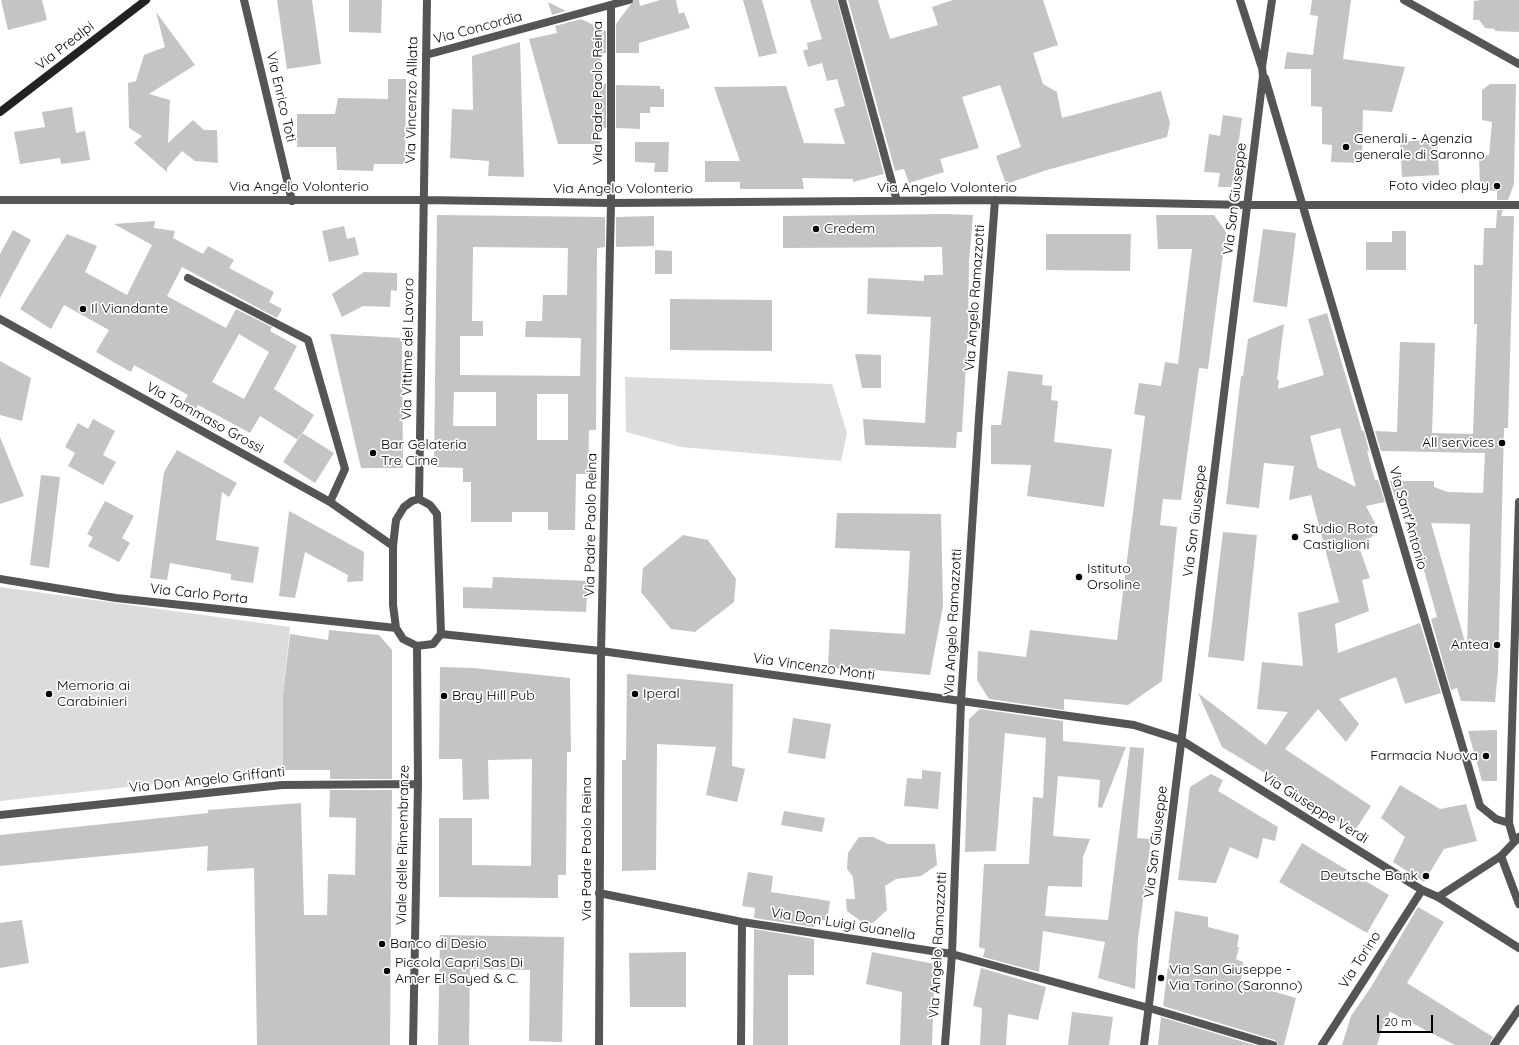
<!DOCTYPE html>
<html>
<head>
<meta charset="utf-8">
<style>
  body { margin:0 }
  #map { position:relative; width:1519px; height:1045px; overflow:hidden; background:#fff; font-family:Quicksand,sans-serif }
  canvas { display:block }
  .scale { position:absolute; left:1377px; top:1015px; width:56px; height:18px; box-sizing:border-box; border:2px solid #000; border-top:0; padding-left:5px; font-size:12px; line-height:14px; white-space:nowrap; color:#000; -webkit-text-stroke:3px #fff; paint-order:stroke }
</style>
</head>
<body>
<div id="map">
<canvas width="1519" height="1045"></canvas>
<div class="scale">20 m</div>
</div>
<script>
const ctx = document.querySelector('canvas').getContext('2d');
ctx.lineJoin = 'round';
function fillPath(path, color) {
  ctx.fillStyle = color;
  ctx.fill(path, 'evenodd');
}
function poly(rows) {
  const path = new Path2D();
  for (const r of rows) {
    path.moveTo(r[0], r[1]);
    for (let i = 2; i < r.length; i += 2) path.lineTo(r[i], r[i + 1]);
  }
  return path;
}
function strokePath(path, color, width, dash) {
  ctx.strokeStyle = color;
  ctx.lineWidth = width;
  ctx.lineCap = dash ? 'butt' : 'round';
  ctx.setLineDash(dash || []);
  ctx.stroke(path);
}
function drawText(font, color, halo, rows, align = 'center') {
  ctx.font = font + ' Quicksand,sans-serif';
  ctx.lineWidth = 3.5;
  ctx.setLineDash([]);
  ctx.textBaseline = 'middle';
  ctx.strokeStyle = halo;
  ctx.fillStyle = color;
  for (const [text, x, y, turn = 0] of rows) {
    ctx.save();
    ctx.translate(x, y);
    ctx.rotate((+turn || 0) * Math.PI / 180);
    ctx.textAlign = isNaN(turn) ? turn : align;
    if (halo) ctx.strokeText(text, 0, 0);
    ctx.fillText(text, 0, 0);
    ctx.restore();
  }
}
fillPath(poly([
  [625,377,832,384,847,433,841,461,681,447,626,432],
  [0,587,290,627,283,695,283,770,0,801]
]), '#dcdcdc');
fillPath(poly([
  [1,0,42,0,47,20,8,30],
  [277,0,312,0,321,64,287,69],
  [349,0,382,0,381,33,349,32],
  [634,0,639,0,640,6,660,0,676,0,679,14,684,12,690,28,639,43,639,53,616,53,616,24],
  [743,0,762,0,777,53,759,57],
  [810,0,837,0,884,174,853,182,853,179,802,178,804,189,740,189,740,182,705,182,705,161,740,161,714,87,786,86,804,143,845,144,834,109,845,106,837,79,827,81,822,63,808,67,803,51,808,49,807,43,822,39],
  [848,0,878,0,890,39,938,25,932,7,953,0,1043,0,1058,45,1033,53,1043,84,1057,92,1062,118,1161,91,1170,123,1167,137,1047,170,1006,184,996,156,1021,147,1000,85,962,97,979,148,940,159,944,172,909,183,904,169,895,171],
  [1312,0,1351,0,1343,59,1405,67,1392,112,1363,110,1362,163,1331,162,1332,145,1322,144,1322,107,1311,106,1311,69,1284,69,1287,52,1313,55,1318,16,1310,15],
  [1481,0,1519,0,1519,32,1495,31,1495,29,1485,28,1479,20,1473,20,1474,1],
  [548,2,566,11,552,15],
  [156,12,195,65,149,94,170,100,168,143,193,120,204,130,217,130,218,163,195,161,182,151,167,168,167,172,134,143,142,136,129,128,128,83,136,81,144,55,165,47],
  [581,19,606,31,606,53,601,53,600,84,606,84,606,128,600,128,600,144,558,144,529,39,557,33,555,26],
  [520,42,524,177,488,176,489,161,450,158,452,109,473,110,472,56],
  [388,79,406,79,405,164,374,164,373,171,337,170,336,147,297,147,297,114,335,114,338,98,388,99],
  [1490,84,1516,84,1514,184,1508,200,1497,200,1497,191,1480,190,1479,156,1489,155,1492,122,1482,120,1482,90],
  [616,85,660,86,660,89,664,89,664,107,650,107,650,113,640,113,640,129,616,128],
  [72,107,76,133,85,131,90,160,61,164,60,158,20,164,14,132,45,127,42,112],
  [1223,115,1242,118,1234,176,1231,187,1218,187,1220,173,1204,172,1209,134,1220,136],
  [1437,139,1439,175,1402,177,1400,142],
  [635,142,669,142,668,172,654,172,655,163,635,162],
  [1497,210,1503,210,1501,216,1514,216,1508,428,1504,428,1498,672,1495,702,1461,701,1457,688,1451,690,1431,619,1437,617,1404,499,1396,501,1390,481,1434,481,1434,487,1448,492,1483,493,1485,453,1381,451,1375,431,1397,432,1400,342,1435,343,1432,433,1473,434,1477,324,1474,324,1474,265,1483,265,1484,228,1496,228],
  [1431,523,1470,524,1467,649],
  [945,214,973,215,969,262,968,331,962,432,957,432,956,448,865,445,863,419,925,423,931,317,867,314,868,278,924,281,924,275,943,275,942,247,783,248,783,216],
  [437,215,605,217,605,247,597,248,596,430,589,430,588,474,576,474,575,530,548,530,548,512,512,512,512,522,471,522,471,482,463,482,463,468,434,467],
  [473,247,568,248,567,295,543,295,542,321,526,321,525,337,581,338,580,376,460,375,460,336,483,336,483,321,472,321],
  [454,392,496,392,496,426,453,426],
  [537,394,568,394,568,440,537,440],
  [1156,215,1214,215,1226,232,1208,369,1199,368,1181,500,1163,499,1160,525,1177,527,1162,681,1128,705,1064,699,1064,710,989,699,977,680,978,651,1026,657,1030,630,1117,640,1145,416,1134,414,1139,383,1161,386,1165,362,1178,364,1192,249,1158,249],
  [654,216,654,246,616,247,616,217],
  [155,221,154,228,175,231,173,238,203,254,208,246,234,260,229,268,274,292,269,302,282,309,277,318,182,267,167,296,226,328,236,309,272,327,270,331,297,346,274,389,314,415,298,440,260,416,250,433,198,405,194,412,182,405,188,395,134,365,131,372,96,352,109,330,64,305,51,329,20,309,67,234,97,246,85,272,127,295,152,245,114,224],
  [239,334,269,352,244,399,212,382],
  [344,226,347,239,355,237,359,255,329,262,322,231],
  [1263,229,1296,233,1287,307,1253,302],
  [13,230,31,240,0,298,0,254],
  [1392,231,1406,231,1406,270,1366,270,1366,242,1392,242],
  [1046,234,1131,234,1130,271,1046,270],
  [655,250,672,251,672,274,655,274],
  [364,272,397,273,397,291,391,290,390,307,363,306,342,317,332,294],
  [670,299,772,300,772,351,670,350],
  [1327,313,1362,431,1364,431,1369,451,1367,451,1375,480,1378,480,1385,502,1366,506,1379,531,1359,547,1370,578,1362,580,1369,611,1335,624,1338,653,1420,623,1441,693,1405,704,1396,677,1339,699,1359,724,1346,742,1318,709,1285,749,1371,806,1354,832,1313,805,1314,803,1222,747,1198,693,1266,745,1288,712,1257,709,1262,662,1303,666,1298,613,1339,602,1311,495,1289,500,1294,466,1264,463,1259,508,1226,504,1241,376,1243,376,1248,339,1284,324,1277,380,1279,380,1278,389,1324,375,1308,319],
  [1340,428,1356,487,1318,468,1310,436],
  [330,334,402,338,403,468,361,468],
  [855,354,881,355,881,388,862,388],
  [0,361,31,378,22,421,0,415],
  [1008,371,1043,375,1042,385,1052,386,1051,400,1058,401,1054,442,1112,449,1104,507,1027,496,1031,465,991,464,991,425,1001,425],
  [93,419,115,431,103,455,116,462,103,485,68,466,75,453,65,447,78,423,88,429],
  [302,433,334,453,315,483,283,462],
  [0,437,24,496,0,504],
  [177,450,237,483,229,497,222,492,216,540,259,547,253,583,231,580,231,574,170,563,167,580,150,578,164,472],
  [41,475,60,477,49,568,30,565],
  [105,501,134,516,122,538,130,543,119,562,88,546,93,537,87,534],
  [289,511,364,552,363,581,347,582,348,575,305,552,295,598,279,596],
  [837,513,941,514,943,606,930,675,842,667,842,669,828,667,830,629,905,634,910,551,835,548],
  [1223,532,1257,535,1244,661,1208,657],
  [683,535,708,540,736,579,734,602,695,632,671,629,641,592,643,568],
  [493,577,588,581,586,612,463,608,463,587,492,588],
  [329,630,379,635,392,650,392,779,330,779,330,770,283,770,283,695,290,634,328,640],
  [440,667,473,668,570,678,571,752,567,752,566,875,558,875,558,898,439,897,439,818,472,818,472,865,531,866,532,759,488,760,489,799,463,800,462,759,439,759],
  [627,674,733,684,732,766,745,769,737,802,706,795,716,747,657,744,656,870,622,871,622,760,626,760],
  [980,709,1063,721,1063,741,1126,747,1102,808,1098,807,1100,780,1058,776,1053,836,1090,839,1083,857,1082,887,1048,886,1045,916,1108,920,1130,747,1144,748,1137,838,1151,839,1138,939,1135,989,1098,978,1105,942,1043,931,1039,972,983,957,985,949,979,947,984,864,1029,864,1033,797,1043,798,1046,738,1005,733,996,851,965,852,969,719],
  [793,718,831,724,825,759,788,753],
  [1497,730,1497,781,1482,781,1468,731],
  [922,770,941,772,938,809,904,806,907,778,922,779],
  [1211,774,1223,780,1218,791,1278,827,1275,841,1263,838,1258,859,1230,847,1216,883,1178,880,1190,787],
  [1400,785,1440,809,1466,804,1477,841,1444,849,1424,882,1393,862,1405,837,1381,818],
  [330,790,392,790,390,1045,257,1045,254,868,207,871,208,846,0,866,0,835,208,813,208,810,301,803,304,915,327,915,328,874,355,875,356,818,329,817],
  [784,811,825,818,822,832,781,825],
  [859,837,873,837,888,844,935,844,937,865,921,876,896,879,885,886,887,910,873,923,862,922,847,911,846,899,855,899,853,877,847,869,848,853],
  [1302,843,1389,895,1367,933,1279,882],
  [748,872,773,876,771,892,830,901,827,921,814,918,814,927,754,918,755,908,742,906],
  [1418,907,1444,922,1407,983,1493,1037,1489,1045,1455,1045,1390,1012,1383,1026,1377,1045,1342,1045,1351,1016,1371,987],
  [1175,911,1208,917,1208,927,1239,935,1237,947,1239,947,1236,959,1243,962,1241,982,1296,998,1284,1045,1278,1045,1275,1040,1163,1006],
  [22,920,29,963,0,968,0,923],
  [754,929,814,939,814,975,788,975,788,1045,753,1045],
  [440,935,564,937,562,1042,529,1041,530,970,470,969,469,1045,438,1045],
  [686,952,686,1007,630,1007,629,953],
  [872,952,935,964,932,1045,900,1045,902,992,866,984],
  [981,968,1046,987,1038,1020,1008,1014,1006,1045,980,1045,982,1008,973,1006],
  [1072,1012,1113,1017,1109,1045,1068,1045],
  [1161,1017,1254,1045,1158,1045]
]), '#c4c4c4');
strokePath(poly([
  [1501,856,1519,904],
  [1438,897,1519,948]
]), '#555', 8);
strokePath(poly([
  [244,0,292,201],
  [842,0,897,201],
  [1240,0,1261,65],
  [1404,0,1519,64],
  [426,55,629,0],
  [1265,78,1480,806,1496,819,1509,823],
  [0,200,424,200,611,203,995,200,1247,205,1519,205],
  [188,278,308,340,345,469,330,502],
  [0,319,330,502,393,546],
  [419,499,427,0],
  [419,499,430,505,437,514,441,634,433,644,417,646,403,639,396,628,393,605,393,546,396,520,404,507,412,501,419,499],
  [0,579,116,598,396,628],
  [441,634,601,651,1134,725,1181,740,1422,890,1438,897,1501,856,1519,837],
  [0,815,282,785,418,784],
  [1514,841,1509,823,1519,502],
  [599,893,742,922,952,954,1149,1008,1273,1045],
  [413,1045,418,784,417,646],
  [599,1045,601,651,611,203,611,6],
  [741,1045,742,922],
  [945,1045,952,954,961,701,979,417,995,200],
  [1144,1045,1263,76,1262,67,1272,0],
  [1322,1045,1422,890],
  [1494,1045,1519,1009]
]), '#555', 8);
strokePath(poly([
  [0,112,146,0]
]), '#222', 8);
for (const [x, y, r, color] of [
  [1346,147,4,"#000"],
  [1497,186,4,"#000"],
  [816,229,4,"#000"],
  [83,309,4,"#000"],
  [1502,443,4,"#000"],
  [373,453,4,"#000"],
  [1295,537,4,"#000"],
  [1079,577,4,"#000"],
  [1497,645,4,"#000"],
  [49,694,4,"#000"],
  [635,694,4,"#000"],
  [444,696,4,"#000"],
  [1486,756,4,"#000"],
  [1426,876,4,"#000"],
  [382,944,4,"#000"],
  [387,971,4,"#000"],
  [1161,978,4,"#000"]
]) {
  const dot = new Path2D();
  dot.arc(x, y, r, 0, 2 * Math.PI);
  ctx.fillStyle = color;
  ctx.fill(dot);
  strokePath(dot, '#fff', 1.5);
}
drawText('14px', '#000', '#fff', [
  ["Via Concordia",478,28,-15],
  ["Via Prealpi",65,46,-38],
  ["Via Padre Paolo Reina",598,93,-90],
  ["Via Enrico Toti",281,97,77],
  ["Via Vincenzo Alliata",412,100,-89],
  ["Via Angelo Volonterio",299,187],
  ["Via Angelo Volonterio",947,188],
  ["Via Angelo Volonterio",623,189],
  ["Via San Giuseppe",1235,199,-83],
  ["Via Angelo Ramazzotti",975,298,-86],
  ["Via Vittime del Lavoro",408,349,-89],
  ["Via Tommaso Grossi",205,418,29],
  ["Via Sant'Antonio",1408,518,74],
  ["Via San Giuseppe",1195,521,-83],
  ["Via Padre Paolo Reina",591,525,-89],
  ["Via Carlo Porta",199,594,6],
  ["Via Angelo Ramazzotti",953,622,-87],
  ["Via Vincenzo Monti",814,667,8],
  ["Via Don Angelo Griffanti",207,780,-6],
  ["Via Giuseppe Verdi",1315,808,32],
  ["Via San Giuseppe",1156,842,-83],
  ["Viale delle Rimembranze",403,845,-89],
  ["Via Padre Paolo Reina",587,849,-90],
  ["Via Don Luigi Guanella",843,924,9],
  ["Via Angelo Ramazzotti",938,945,-87],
  ["Via Torino",1360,960,-57]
]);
drawText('14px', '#000', '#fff', [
  ["Generali - Agenzia",1354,139],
  ["generale di Saronno",1354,155],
  ["Foto video play",1489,186,"right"],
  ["Credem",824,229],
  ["Il Viandante",91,309],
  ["All services",1494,443,"right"],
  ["Bar Gelateria",381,445],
  ["Tre Cime",381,461],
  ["Studio Rota",1303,529],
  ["Castiglioni",1303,545],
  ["Istituto",1087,569],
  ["Orsoline",1087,585],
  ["Antea",1489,645,"right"],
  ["Memoria ai",57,686],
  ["Carabinieri",57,702],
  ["Iperal",643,694],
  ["Bray Hill Pub",452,696],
  ["Farmacia Nuova",1478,756,"right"],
  ["Deutsche Bank",1418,876,"right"],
  ["Banco di Desio",390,944],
  ["Piccola Capri Sas Di",395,963],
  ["Amer El Sayed & C.",395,979],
  ["Via San Giuseppe -",1169,970],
  ["Via Torino (Saronno)",1169,986]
], 'left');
</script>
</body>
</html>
